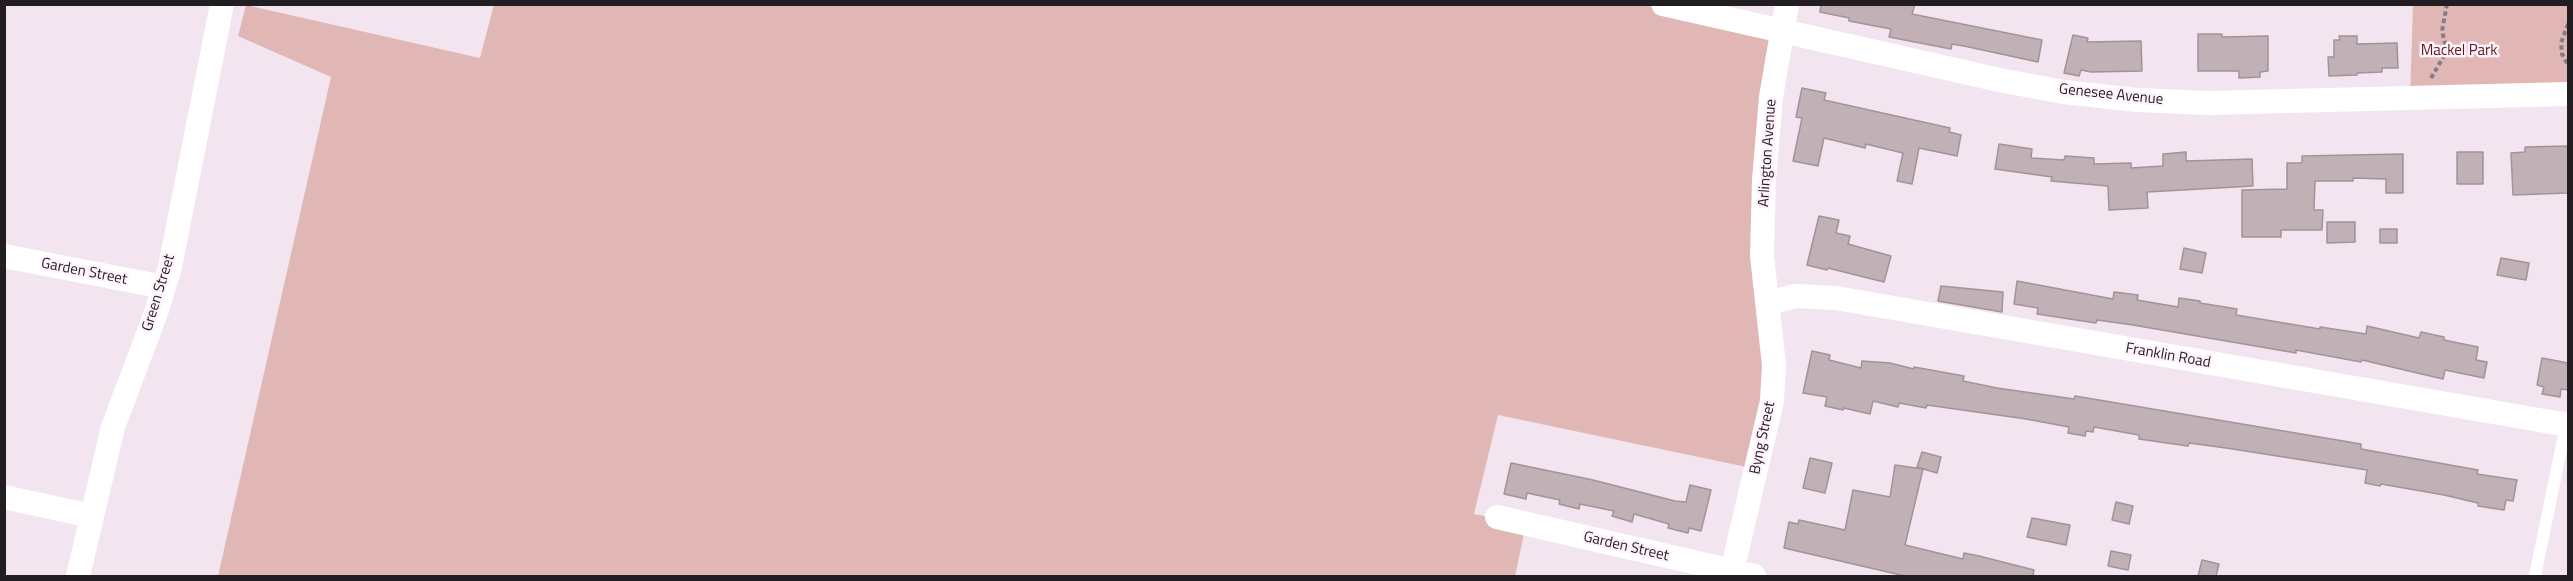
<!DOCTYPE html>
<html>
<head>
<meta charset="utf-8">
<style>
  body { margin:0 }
  #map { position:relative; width:2573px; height:581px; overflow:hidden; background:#f2e5f0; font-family:"Titillium Web",sans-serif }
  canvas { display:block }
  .frame { position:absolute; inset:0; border:6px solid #221d21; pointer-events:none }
</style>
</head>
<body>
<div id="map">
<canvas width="2573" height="581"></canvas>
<div class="frame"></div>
</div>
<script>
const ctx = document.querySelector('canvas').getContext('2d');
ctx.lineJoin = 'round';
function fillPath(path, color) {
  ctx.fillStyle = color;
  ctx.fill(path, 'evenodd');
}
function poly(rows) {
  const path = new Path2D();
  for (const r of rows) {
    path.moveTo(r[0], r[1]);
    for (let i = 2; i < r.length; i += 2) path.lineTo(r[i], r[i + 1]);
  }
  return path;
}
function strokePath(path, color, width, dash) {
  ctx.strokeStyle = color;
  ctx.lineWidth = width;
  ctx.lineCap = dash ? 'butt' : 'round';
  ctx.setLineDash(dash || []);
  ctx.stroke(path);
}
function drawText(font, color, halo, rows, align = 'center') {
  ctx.font = font + ' "Titillium Web",sans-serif';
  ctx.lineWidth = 5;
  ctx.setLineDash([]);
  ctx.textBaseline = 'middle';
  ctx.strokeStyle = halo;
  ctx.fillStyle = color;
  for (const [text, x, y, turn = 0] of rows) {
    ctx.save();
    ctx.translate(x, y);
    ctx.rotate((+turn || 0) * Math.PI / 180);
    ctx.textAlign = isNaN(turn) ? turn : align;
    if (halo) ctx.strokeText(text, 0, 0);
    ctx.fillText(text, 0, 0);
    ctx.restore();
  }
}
fillPath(poly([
  [494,4,1663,4,1782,32,1768,303,1756,469,1498,415,1474,514,1526,524,1515,576,218,576,331,77,238,36,246,5,480,58],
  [2413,5,2568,5,2568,94,2410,98]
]), '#e0b7b5');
const building = poly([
  [1821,4,1915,4,1912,14,2042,40,2038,62,1964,46,1952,44,1951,49,1889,37,1891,29,1849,21,1849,18,1820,12,1821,4],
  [2198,34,2222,34,2222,37,2268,36,2268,71,2260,72,2260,77,2239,78,2239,71,2198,71,2198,34],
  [2073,35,2088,38,2087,42,2141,41,2142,71,2091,72,2081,70,2079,76,2064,73,2073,35],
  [2339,36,2357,36,2357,44,2397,43,2398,68,2382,68,2382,72,2357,73,2357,75,2329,76,2328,57,2334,57,2334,40,2340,40,2339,36],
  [1802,88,1826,93,1824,100,1950,128,1949,132,1961,135,1957,156,1919,148,1912,184,1897,181,1903,153,1866,144,1865,148,1824,138,1818,166,1793,161,1802,118,1796,117,1802,88],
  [1999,144,2032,149,2031,158,2064,160,2065,156,2094,158,2094,164,2131,163,2131,168,2163,166,2163,154,2186,152,2186,161,2252,159,2253,186,2147,192,2148,208,2109,210,2108,186,2051,181,2052,177,1995,169,1999,144],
  [2568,146,2568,193,2513,195,2511,153,2525,152,2525,147,2568,146],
  [2457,152,2483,152,2483,184,2457,184,2457,152],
  [2403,154,2403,193,2386,193,2386,179,2353,178,2353,181,2315,181,2314,210,2323,210,2322,230,2281,230,2281,237,2242,237,2242,190,2287,189,2287,163,2302,163,2302,156,2403,154],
  [1819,216,1839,220,1836,233,1850,236,1848,244,1891,256,1884,282,1828,268,1827,270,1807,265,1819,216],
  [2327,222,2355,222,2355,242,2327,243,2327,222],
  [2380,229,2397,229,2397,243,2380,243,2380,229],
  [2184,248,2206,253,2202,273,2180,269,2184,248],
  [2501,258,2529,263,2526,280,2497,275,2501,258],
  [2017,281,2113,299,2114,292,2138,295,2137,300,2178,307,2179,298,2200,301,2200,303,2237,309,2236,315,2320,329,2320,327,2366,334,2367,326,2419,338,2421,332,2444,337,2444,340,2478,347,2476,360,2487,362,2484,378,2445,370,2443,379,2362,360,2361,362,2296,350,2296,353,2133,325,2097,320,2096,323,2037,314,2038,308,2014,304,2017,281],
  [1941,286,2003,292,2002,312,1938,301,1941,286],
  [1812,351,1830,355,1829,360,1861,368,1862,361,1890,363,1914,369,1914,367,1964,376,1963,381,1997,388,2074,399,2075,396,2361,444,2361,449,2478,470,2477,474,2517,480,2513,501,2506,500,2504,510,2478,506,2478,503,2444,495,2381,484,2380,486,2365,483,2367,470,2226,448,2189,443,2188,446,2139,439,2139,435,2094,427,2093,432,2086,431,2085,436,2068,433,2069,427,2026,419,1927,405,1926,408,1899,403,1898,407,1873,401,1870,414,1844,408,1843,410,1825,406,1827,397,1803,393,1812,351],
  [2542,358,2568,363,2568,390,2561,389,2560,397,2542,394,2544,387,2537,385,2542,358],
  [1922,452,1941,457,1937,473,1917,467,1922,452],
  [1810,458,1832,463,1825,493,1803,488,1810,458],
  [1511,463,1593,480,1675,501,1686,502,1690,485,1711,490,1701,531,1689,528,1688,533,1668,528,1669,524,1634,514,1632,522,1612,516,1614,511,1580,504,1579,509,1559,504,1560,500,1527,493,1526,499,1504,494,1511,463],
  [1895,465,1923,469,1905,545,1963,559,1964,553,1979,556,2034,570,2033,576,1905,576,1784,548,1789,522,1798,524,1799,520,1845,530,1853,490,1890,497,1895,465],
  [2116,502,2133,506,2129,524,2112,520,2116,502],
  [2032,518,2070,525,2066,545,2027,537,2032,518],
  [2111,551,2131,555,2128,570,2108,566,2111,551],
  [2202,560,2219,564,2216,576,2198,576,2202,560]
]);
fillPath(building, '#c1b0b6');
strokePath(building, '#a39398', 1.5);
strokePath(poly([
  [2568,24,2561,43,2562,54,2568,65],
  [2431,78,2447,51,2442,31,2447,4]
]), '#867d84', 4, [4.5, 3]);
strokePath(poly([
  [2535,576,2566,425]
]), '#fff', 12);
strokePath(poly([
  [1663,4,2004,81,2064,92,2136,100,2208,103,2568,94],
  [4,256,164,287],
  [1768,303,1796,296,1836,298,2568,425],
  [4,497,91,516],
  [1497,517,1754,576],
  [1732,571,1772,401,1774,365,1762,256,1764,180,1771,97,1787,4],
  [78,576,113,427,157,310,170,267,222,4]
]), '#fff', 24);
drawText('15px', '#571c1e', '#fef3fc', [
  ["Mackel Park",2459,51]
]);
drawText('15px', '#221d21', '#fef3fc', [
  ["Genesee Avenue",2111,95,6],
  ["Arlington Avenue",1768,153,-86],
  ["Garden Street",84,272,11],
  ["Green Street",159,293,-73],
  ["Franklin Road",2168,356,10],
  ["Byng Street",1763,438,-78],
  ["Garden Street",1626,547,13]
]);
</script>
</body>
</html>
